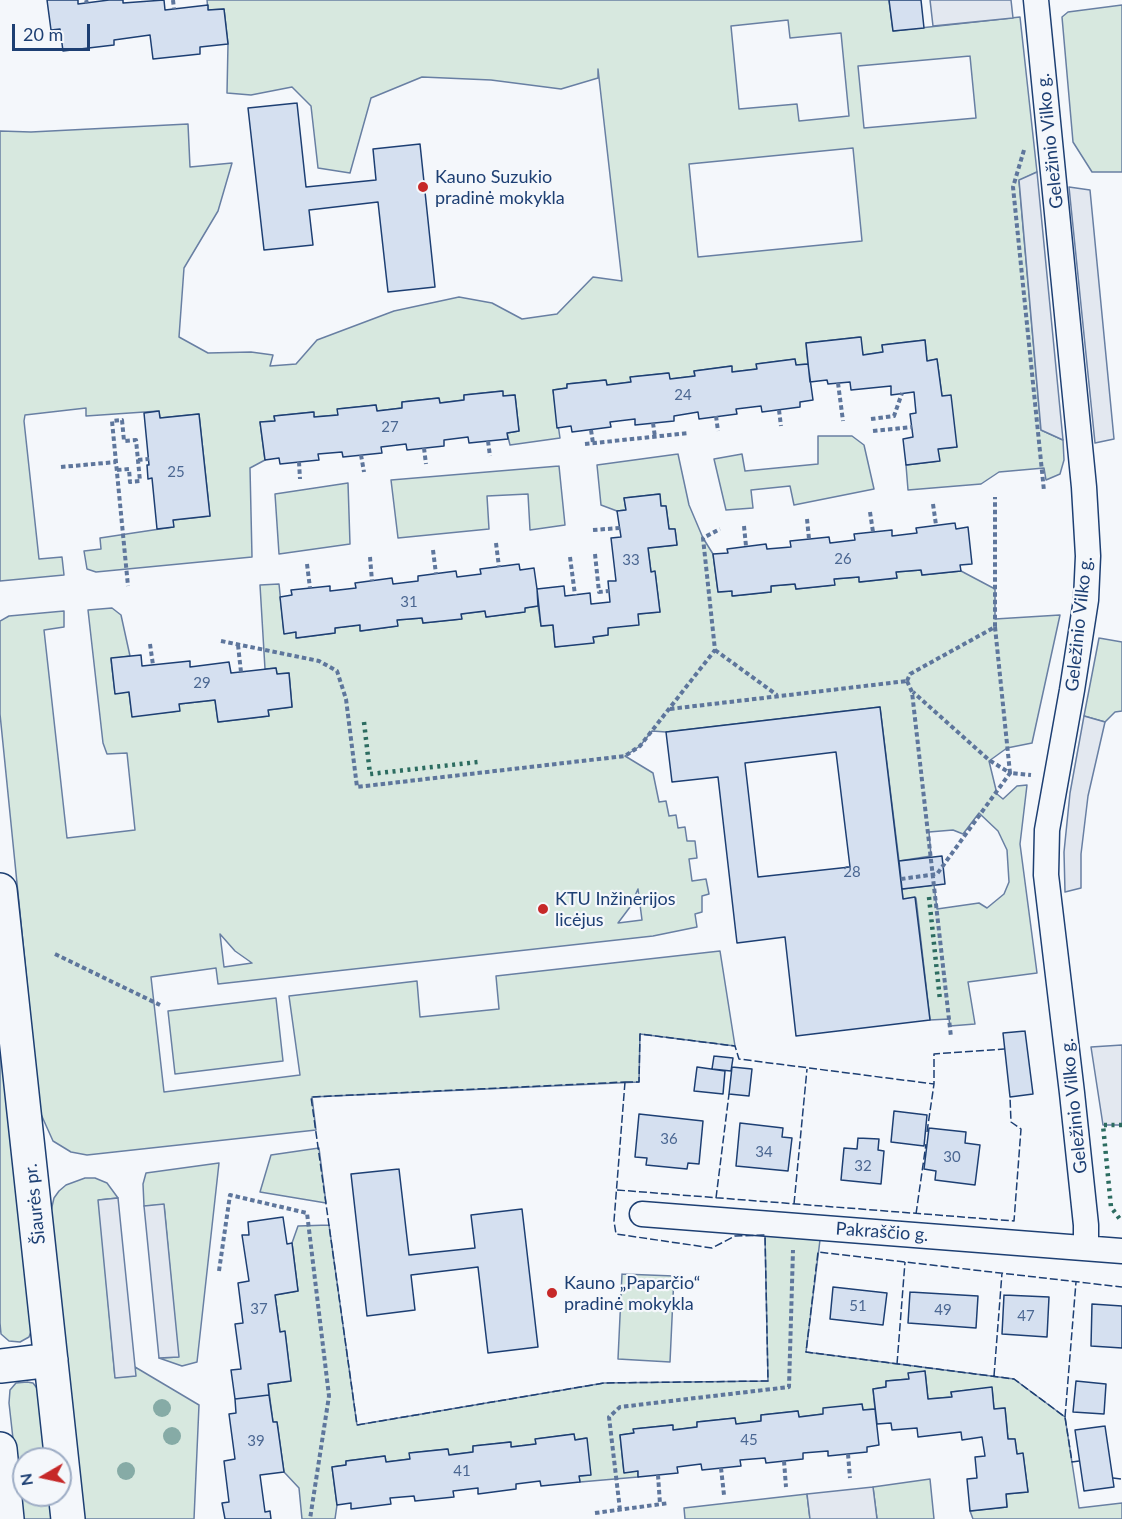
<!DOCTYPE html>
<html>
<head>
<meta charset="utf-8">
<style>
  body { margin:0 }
  #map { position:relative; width:1122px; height:1519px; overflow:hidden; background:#f4f7fb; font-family:Lato,sans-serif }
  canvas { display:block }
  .north { position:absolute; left:12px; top:1447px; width:60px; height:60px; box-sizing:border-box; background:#f4f7fb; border:2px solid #9eadc5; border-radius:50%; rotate:261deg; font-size:16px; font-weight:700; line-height:24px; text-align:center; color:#1d3f73 }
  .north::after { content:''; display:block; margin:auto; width:21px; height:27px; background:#c62828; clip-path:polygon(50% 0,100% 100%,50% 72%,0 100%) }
  .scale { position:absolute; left:12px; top:24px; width:78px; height:27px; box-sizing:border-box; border:3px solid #1d3f73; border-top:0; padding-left:8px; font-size:18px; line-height:21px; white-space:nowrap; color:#1d3f73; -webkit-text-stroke:4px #f4f7fb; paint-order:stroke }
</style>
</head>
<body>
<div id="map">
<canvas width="1122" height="1519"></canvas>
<div class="north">N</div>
<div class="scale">20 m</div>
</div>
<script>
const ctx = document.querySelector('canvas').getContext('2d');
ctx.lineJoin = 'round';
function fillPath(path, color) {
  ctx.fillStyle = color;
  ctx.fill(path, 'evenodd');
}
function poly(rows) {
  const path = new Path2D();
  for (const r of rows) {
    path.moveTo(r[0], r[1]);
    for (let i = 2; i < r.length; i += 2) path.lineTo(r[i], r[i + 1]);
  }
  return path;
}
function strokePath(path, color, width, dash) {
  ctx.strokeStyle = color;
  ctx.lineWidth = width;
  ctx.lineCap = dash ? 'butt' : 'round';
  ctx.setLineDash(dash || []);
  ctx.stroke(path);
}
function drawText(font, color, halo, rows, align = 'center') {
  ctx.font = font + ' Lato,sans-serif';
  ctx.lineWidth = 4.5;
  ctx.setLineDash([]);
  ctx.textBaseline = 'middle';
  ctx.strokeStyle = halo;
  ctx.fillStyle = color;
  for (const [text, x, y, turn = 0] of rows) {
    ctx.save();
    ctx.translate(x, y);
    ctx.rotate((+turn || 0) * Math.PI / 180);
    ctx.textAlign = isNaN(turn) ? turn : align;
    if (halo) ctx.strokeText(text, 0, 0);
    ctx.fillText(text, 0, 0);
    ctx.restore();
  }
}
const green = poly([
  [207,0,889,0,893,31,1020,17,1037,172,1019,181,1041,430,1063,440,1064,460,1060,474,1046,480,1044,468,999,472,981,484,908,490,906,465,939,461,938,449,957,447,942,396,937,359,927,361,925,340,882,345,883,352,863,355,860,337,806,343,808,364,796,365,795,359,757,364,757,369,732,372,731,366,694,371,695,376,670,379,668,373,631,377,631,382,607,385,605,380,567,384,567,388,553,390,560,438,510,445,507,433,519,431,515,395,503,396,502,391,464,395,464,400,440,403,438,398,402,402,402,408,377,411,376,405,338,409,338,415,314,417,313,412,274,416,275,421,260,422,265,460,250,468,252,557,96,572,87,569,84,551,101,549,100,538,173,527,173,520,210,516,199,414,160,418,159,411,86,416,86,408,25,415,24,421,39,559,62,557,64,575,0,581,0,131,31,132,188,124,190,167,232,163,218,211,184,268,179,337,208,353,251,352,273,355,270,366,296,364,317,340,394,311,459,297,492,303,522,319,557,314,593,277,622,281,598,69,598,78,561,89,491,80,422,77,371,98,350,173,318,168,311,106,292,87,251,95,227,93,228,44,224,9,208,10,207,0],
  [788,20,790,38,841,33,849,116,799,121,797,104,739,109,731,26,788,20],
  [970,56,976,118,864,128,858,66,970,56],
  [853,148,862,241,698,257,689,164,853,148],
  [1122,5,1122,172,1092,172,1073,142,1062,17,1068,12,1122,5],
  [818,436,852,436,864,445,874,489,794,505,790,486,751,490,753,508,726,510,714,459,742,454,745,471,818,464,818,436],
  [678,454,689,505,703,538,713,554,718,592,732,591,733,596,771,592,771,586,795,584,796,589,834,585,834,579,859,577,860,582,897,578,896,572,921,570,922,575,961,571,995,589,995,619,1060,615,1032,743,1007,748,989,761,997,794,1003,799,1017,786,1027,785,1020,844,1037,973,968,982,975,1024,950,1026,949,1019,930,1020,916,898,903,899,902,889,934,885,937,909,979,903,987,908,1004,894,1009,882,1007,850,998,831,979,813,963,834,953,830,929,832,931,856,899,861,880,707,666,732,652,731,640,746,625,756,653,773,659,802,666,801,669,816,676,815,678,828,685,827,687,841,695,841,697,858,689,859,692,881,706,879,709,894,702,896,702,912,695,914,697,927,653,936,218,984,216,968,151,977,164,1092,300,1075,289,996,417,981,420,1017,499,1009,496,976,720,951,735,1046,640,1034,639,1082,312,1097,316,1130,87,1155,71,1152,53,1141,40,1112,0,714,0,621,9,616,64,611,64,627,44,630,67,838,135,830,127,753,107,754,103,743,88,610,112,608,121,615,130,656,111,659,115,693,129,692,132,716,179,711,179,704,215,700,218,722,269,716,268,710,292,707,289,673,277,674,276,668,265,669,260,585,279,584,284,633,296,632,297,638,335,633,335,628,360,625,361,631,397,626,397,620,422,618,423,623,461,619,461,614,485,611,486,617,524,612,525,608,538,606,541,626,553,625,555,647,594,642,593,637,608,635,608,628,638,614,660,612,655,572,651,572,648,548,677,545,675,529,669,529,666,506,661,506,659,494,624,498,626,510,617,511,601,505,597,465,678,454],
  [638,889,642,920,618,923,630,907,638,889],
  [220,934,235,951,252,963,224,967,220,934],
  [559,466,565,525,530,530,528,494,487,496,489,529,398,538,391,480,559,466],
  [348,483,350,544,279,554,275,494,348,483],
  [1099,638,1122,642,1122,711,1115,712,1105,722,1084,716,1099,638],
  [276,998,283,1061,175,1074,168,1011,276,998],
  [0,1021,33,1326,29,1337,20,1342,9,1341,1,1334,0,1323,0,1021],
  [319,1148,326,1203,260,1192,271,1155,319,1148],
  [219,1163,197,1362,182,1366,159,1358,178,1357,164,1205,144,1206,143,1184,146,1173,219,1163],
  [85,1178,95,1178,107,1183,118,1198,99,1200,115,1377,135,1376,135,1367,199,1405,194,1519,83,1519,50,1215,54,1198,59,1191,66,1185,85,1178],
  [329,1225,357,1425,604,1383,768,1381,765,1235,820,1240,806,1352,1014,1379,1065,1417,1079,1508,1122,1503,1122,1519,973,1519,970,1511,1007,1507,1006,1494,1028,1492,1023,1454,1017,1454,1015,1439,1008,1439,1005,1408,994,1409,992,1388,951,1392,952,1397,928,1399,925,1371,909,1379,886,1381,886,1387,873,1389,875,1409,863,1410,862,1404,823,1414,799,1417,798,1411,761,1415,761,1421,736,1424,735,1418,697,1422,697,1427,673,1430,672,1425,634,1429,634,1433,620,1435,624,1472,638,1471,638,1477,580,1482,579,1476,590,1475,586,1438,575,1440,574,1434,536,1439,536,1444,511,1447,510,1442,473,1446,473,1452,449,1455,447,1449,410,1453,410,1459,386,1462,385,1456,346,1461,346,1465,332,1467,337,1505,335,1519,302,1519,299,1488,284,1472,277,1422,273,1422,268,1384,291,1381,285,1332,280,1332,275,1295,298,1291,292,1243,298,1226,329,1225],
  [622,1274,674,1276,670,1362,618,1359,622,1274],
  [27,1382,33,1383,40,1392,48,1459,24,1459,24,1495,51,1495,54,1519,22,1519,9,1403,10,1390,16,1383,27,1382],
  [930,1479,934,1519,877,1519,873,1487,930,1479],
  [807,1494,810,1519,685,1519,684,1508,807,1494]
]);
fillPath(green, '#d7e8df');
strokePath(green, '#687fa3', 1.5);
const parking = poly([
  [930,0,1011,0,1013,18,933,26,930,0],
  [1037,172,1063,440,1041,430,1019,180,1037,172],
  [1069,187,1090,190,1114,439,1095,443,1069,187],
  [1084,716,1105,722,1088,796,1081,854,1081,888,1065,892,1064,852,1070,793,1084,716],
  [1122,1045,1122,1125,1103,1125,1091,1047,1122,1045],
  [118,1198,136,1376,115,1378,98,1200,118,1198],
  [164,1204,179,1357,159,1358,144,1206,164,1204],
  [873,1487,877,1519,810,1519,807,1494,873,1487]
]);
fillPath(parking, '#e3e8f0');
strokePath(parking, '#687fa3', 1.5);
const building = poly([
  [47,0,78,0,78,4,109,0,123,0,123,3,164,0,165,10,208,5,208,10,224,9,228,44,200,47,200,54,153,59,150,35,114,40,114,45,63,51,60,29,51,30,47,0],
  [889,0,921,0,924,28,893,31,889,0],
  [297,103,306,187,376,180,373,149,420,144,435,287,388,292,378,202,309,210,313,245,264,250,248,108,297,103],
  [861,337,863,355,883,352,882,345,925,340,927,361,937,359,942,396,951,395,957,447,938,449,940,461,906,465,903,439,913,437,910,414,916,413,914,392,891,395,891,386,851,390,850,382,828,384,827,380,810,382,806,343,861,337],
  [795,359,796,365,808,364,813,400,800,402,800,407,762,412,761,406,736,409,737,414,699,419,698,412,674,416,674,421,635,425,635,419,610,422,611,427,572,432,571,426,557,428,553,390,567,388,567,384,606,380,607,385,631,382,630,377,669,373,670,379,695,376,694,371,732,366,732,372,757,369,756,364,795,359],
  [503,391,503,396,515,395,519,431,507,433,508,439,469,443,468,437,444,440,444,446,407,450,406,444,381,447,382,453,343,457,342,452,318,454,319,460,280,464,279,458,265,460,260,422,275,421,274,416,314,412,314,417,338,415,337,409,376,405,377,411,402,408,402,402,439,398,440,403,464,400,464,395,503,391],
  [159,411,160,418,199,414,210,516,173,520,174,527,157,529,152,478,148,479,147,465,149,465,144,413,159,411],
  [660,494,661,506,666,506,669,529,675,529,677,545,648,548,651,572,655,571,660,612,638,614,639,625,608,628,608,635,593,637,594,643,555,647,553,625,541,626,537,589,564,586,565,596,590,593,591,604,610,602,608,581,616,581,611,538,621,537,617,511,626,510,624,498,660,494],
  [955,523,956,529,968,527,972,564,960,565,961,571,922,575,921,570,896,572,897,578,859,582,859,577,834,579,835,585,796,589,795,584,771,586,771,592,732,596,732,591,718,592,713,554,728,553,727,549,766,544,767,549,791,547,790,541,829,537,830,543,855,540,854,534,892,530,892,536,917,533,916,528,955,523],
  [519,564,520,570,534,568,537,589,538,606,525,608,525,612,486,617,485,611,461,614,462,619,423,623,422,618,397,620,398,626,360,631,360,625,335,628,335,633,296,638,296,632,284,634,280,597,292,595,291,590,330,586,330,591,356,588,355,583,392,578,393,584,418,581,418,576,456,571,457,577,481,574,480,569,519,564],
  [141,655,142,666,190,661,190,667,229,662,231,673,276,668,277,674,289,673,292,707,268,710,269,716,218,722,215,700,179,704,180,711,132,717,129,692,115,694,111,658,141,655],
  [880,707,903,899,915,897,930,1020,796,1036,785,937,737,943,718,777,672,782,666,732,880,707],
  [836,752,850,867,758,877,745,763,836,752],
  [942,856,945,884,902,889,899,861,942,856],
  [1025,1031,1033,1094,1010,1097,1003,1033,1025,1031],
  [714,1056,733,1058,731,1071,712,1069,714,1056],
  [697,1067,725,1071,723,1094,694,1091,697,1067],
  [732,1067,752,1069,749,1096,729,1094,732,1067],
  [894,1111,927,1115,924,1146,891,1142,894,1111],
  [639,1114,703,1121,699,1164,688,1163,687,1169,646,1165,647,1158,635,1157,639,1114],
  [740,1123,783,1128,782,1137,792,1138,788,1171,736,1166,740,1123],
  [929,1128,966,1132,965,1143,980,1145,975,1185,935,1180,936,1171,924,1169,929,1128],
  [858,1138,879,1139,878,1150,884,1151,881,1184,841,1180,844,1148,857,1149,858,1138],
  [399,1169,409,1255,475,1248,471,1215,522,1209,538,1347,488,1353,478,1267,411,1275,415,1310,367,1316,351,1174,399,1169],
  [283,1217,287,1244,292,1243,298,1291,275,1295,280,1332,285,1331,291,1381,268,1384,269,1395,235,1399,231,1370,241,1369,235,1324,243,1323,238,1283,249,1281,242,1235,249,1235,248,1222,283,1217],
  [833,1287,887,1293,883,1325,830,1319,833,1287],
  [910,1292,978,1296,976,1328,908,1323,910,1292],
  [1004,1295,1049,1297,1047,1337,1002,1334,1004,1295],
  [1092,1304,1122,1306,1122,1348,1091,1346,1092,1304],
  [925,1371,928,1399,952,1397,951,1392,992,1387,994,1409,1005,1408,1008,1439,1015,1439,1017,1454,1023,1453,1028,1492,1006,1494,1007,1507,970,1511,967,1479,977,1478,975,1457,985,1456,982,1437,962,1440,961,1432,918,1437,917,1428,892,1430,891,1423,877,1424,873,1389,886,1387,886,1381,909,1379,908,1373,925,1371],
  [1076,1381,1106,1384,1104,1414,1073,1412,1076,1381],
  [269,1395,273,1422,277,1422,284,1472,260,1475,265,1512,270,1511,271,1519,225,1519,222,1503,229,1502,224,1461,235,1459,229,1414,236,1413,235,1399,269,1395],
  [862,1404,863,1410,875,1409,879,1445,867,1447,867,1452,828,1456,828,1451,803,1453,803,1459,766,1463,765,1458,740,1460,741,1466,702,1470,701,1464,677,1467,678,1473,638,1477,638,1471,624,1473,620,1435,634,1433,633,1429,673,1425,673,1430,697,1427,697,1422,735,1418,736,1424,761,1421,761,1415,798,1411,799,1417,823,1414,823,1408,862,1404],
  [1105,1426,1114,1487,1084,1491,1075,1430,1105,1426],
  [574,1434,575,1440,587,1438,591,1475,579,1476,580,1482,541,1486,540,1481,516,1484,516,1489,478,1494,478,1488,453,1491,454,1497,415,1501,414,1496,390,1498,391,1504,351,1509,351,1503,337,1505,332,1467,346,1465,346,1461,385,1456,386,1462,410,1459,409,1453,448,1449,449,1455,473,1452,473,1446,511,1442,511,1447,536,1444,535,1439,574,1434]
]);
fillPath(building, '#d5e0f0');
strokePath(building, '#1d3f73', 1.5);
const minor = poly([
  [1036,0,1084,487,1088,556,1086,600,1072,690,1047,830,1046,875,1072,1093,1086,1225,1086,1247],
  [642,1214,1122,1251]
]);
const secondary = poly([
  [0,890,68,1519],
  [0,1366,51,1360],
  [0,1449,7,1519]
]);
strokePath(minor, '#1d3f73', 27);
strokePath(secondary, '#1d3f73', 36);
strokePath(poly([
  [86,0,87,3],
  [173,0,174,9],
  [1024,150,1013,187,1044,491],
  [838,383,843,421],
  [779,410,781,426],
  [716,416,718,431],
  [871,419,894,416,902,393],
  [653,423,655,437],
  [591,430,593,443],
  [873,431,912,427],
  [488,441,490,456],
  [585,444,689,433],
  [424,448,426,464],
  [361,455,364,472],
  [138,460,149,459],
  [299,462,300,479],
  [61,467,116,462],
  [117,470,129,469,130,482,140,481,136,440,124,441,122,420,112,421,128,586],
  [933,504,936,525],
  [870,512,873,532],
  [807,519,809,539],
  [744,526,746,546],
  [593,530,620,528],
  [496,543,499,567],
  [433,550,436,574],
  [595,554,599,592,609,591],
  [370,557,372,581],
  [570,557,575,595],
  [307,564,310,588],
  [995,627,1010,773,1031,775],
  [221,641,319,661,337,671,346,699,357,787,625,756,640,746,715,650,703,538,720,529],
  [150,644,153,665],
  [238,645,241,672],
  [715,650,777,695],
  [907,681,912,692,951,1037],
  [907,681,910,674,995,627,995,497],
  [670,709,907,681],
  [901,879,937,874,1010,773,989,760,913,692],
  [55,954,160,1005],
  [219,1271,230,1195,307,1213,329,1396,310,1519],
  [848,1454,850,1478],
  [784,1461,786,1487],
  [721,1468,724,1495],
  [658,1475,660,1504],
  [620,1510,609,1417,620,1407,789,1387,793,1250],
  [595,1513,669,1503]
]), '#5e769c', 4, [4.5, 3]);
strokePath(minor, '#f4f7fb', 24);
strokePath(secondary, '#f4f7fb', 33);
strokePath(poly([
  [364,722,370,774,478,762],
  [929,897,940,1000],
  [1122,1125,1103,1125,1111,1207,1122,1222]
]), '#2c6c60', 4.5, [3, 4.5]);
strokePath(poly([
  [625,1082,614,1221,616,1234,712,1248,735,1236,765,1235,768,1381,604,1383,357,1425,311,1097,625,1082],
  [625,1082,639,1082,640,1034,735,1046,739,1059,934,1084,934,1054,1004,1049],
  [927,1132,934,1084],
  [617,1190,1014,1221,1021,1129,1011,1122,1010,1097],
  [716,1198,729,1094],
  [794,1204,807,1069],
  [916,1214,926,1144],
  [897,1364,905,1262],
  [994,1376,1002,1273],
  [1065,1417,1076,1282],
  [1079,1461,1072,1462,1065,1417,1014,1379,806,1352,818,1252,1122,1287],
  [1113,1478,1122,1479]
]), '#1d3f73', 1.5, [8, 3]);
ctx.fillStyle = '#86aba6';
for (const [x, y] of [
  [162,1408],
  [172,1436],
  [126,1471]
]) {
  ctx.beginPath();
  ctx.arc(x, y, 9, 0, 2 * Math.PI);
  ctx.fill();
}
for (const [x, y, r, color] of [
  [423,187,6,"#c62828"],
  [543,909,6,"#c62828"],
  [552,1293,6,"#c62828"]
]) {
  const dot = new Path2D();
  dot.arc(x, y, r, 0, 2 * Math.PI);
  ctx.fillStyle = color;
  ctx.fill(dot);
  strokePath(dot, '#f4f7fb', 2);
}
drawText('15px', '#4b6792', null, [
  ["24",683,395],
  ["27",390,427],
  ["25",176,472],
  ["26",843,559],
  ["33",631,560],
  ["31",409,602],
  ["29",202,683],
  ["28",852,872],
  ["36",669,1139],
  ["34",764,1152],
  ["30",952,1157],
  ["32",863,1166],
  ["51",858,1306],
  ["37",259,1309],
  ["49",943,1310],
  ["47",1026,1316],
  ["45",749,1440],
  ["39",256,1441],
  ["41",462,1471]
]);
drawText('18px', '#1d3f73', '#f4f7fb', [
  ["Geležinio Vilko g.",1050,141,-96],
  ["Geležinio Vilko g.",1079,624,-84],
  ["Geležinio Vilko g.",1074,1106,-96],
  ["Šiaurės pr.",35,1204,-96],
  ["Pakraščio g.",882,1232,4]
]);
drawText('18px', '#1d3f73', '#f4f7fb', [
  ["Kauno Suzukio",435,177],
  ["pradinė mokykla",435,198],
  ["KTU Inžinerijos",555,899],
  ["licėjus",555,920],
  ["Kauno „Paparčio“",564,1283],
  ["pradinė mokykla",564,1304]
], 'left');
</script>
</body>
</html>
